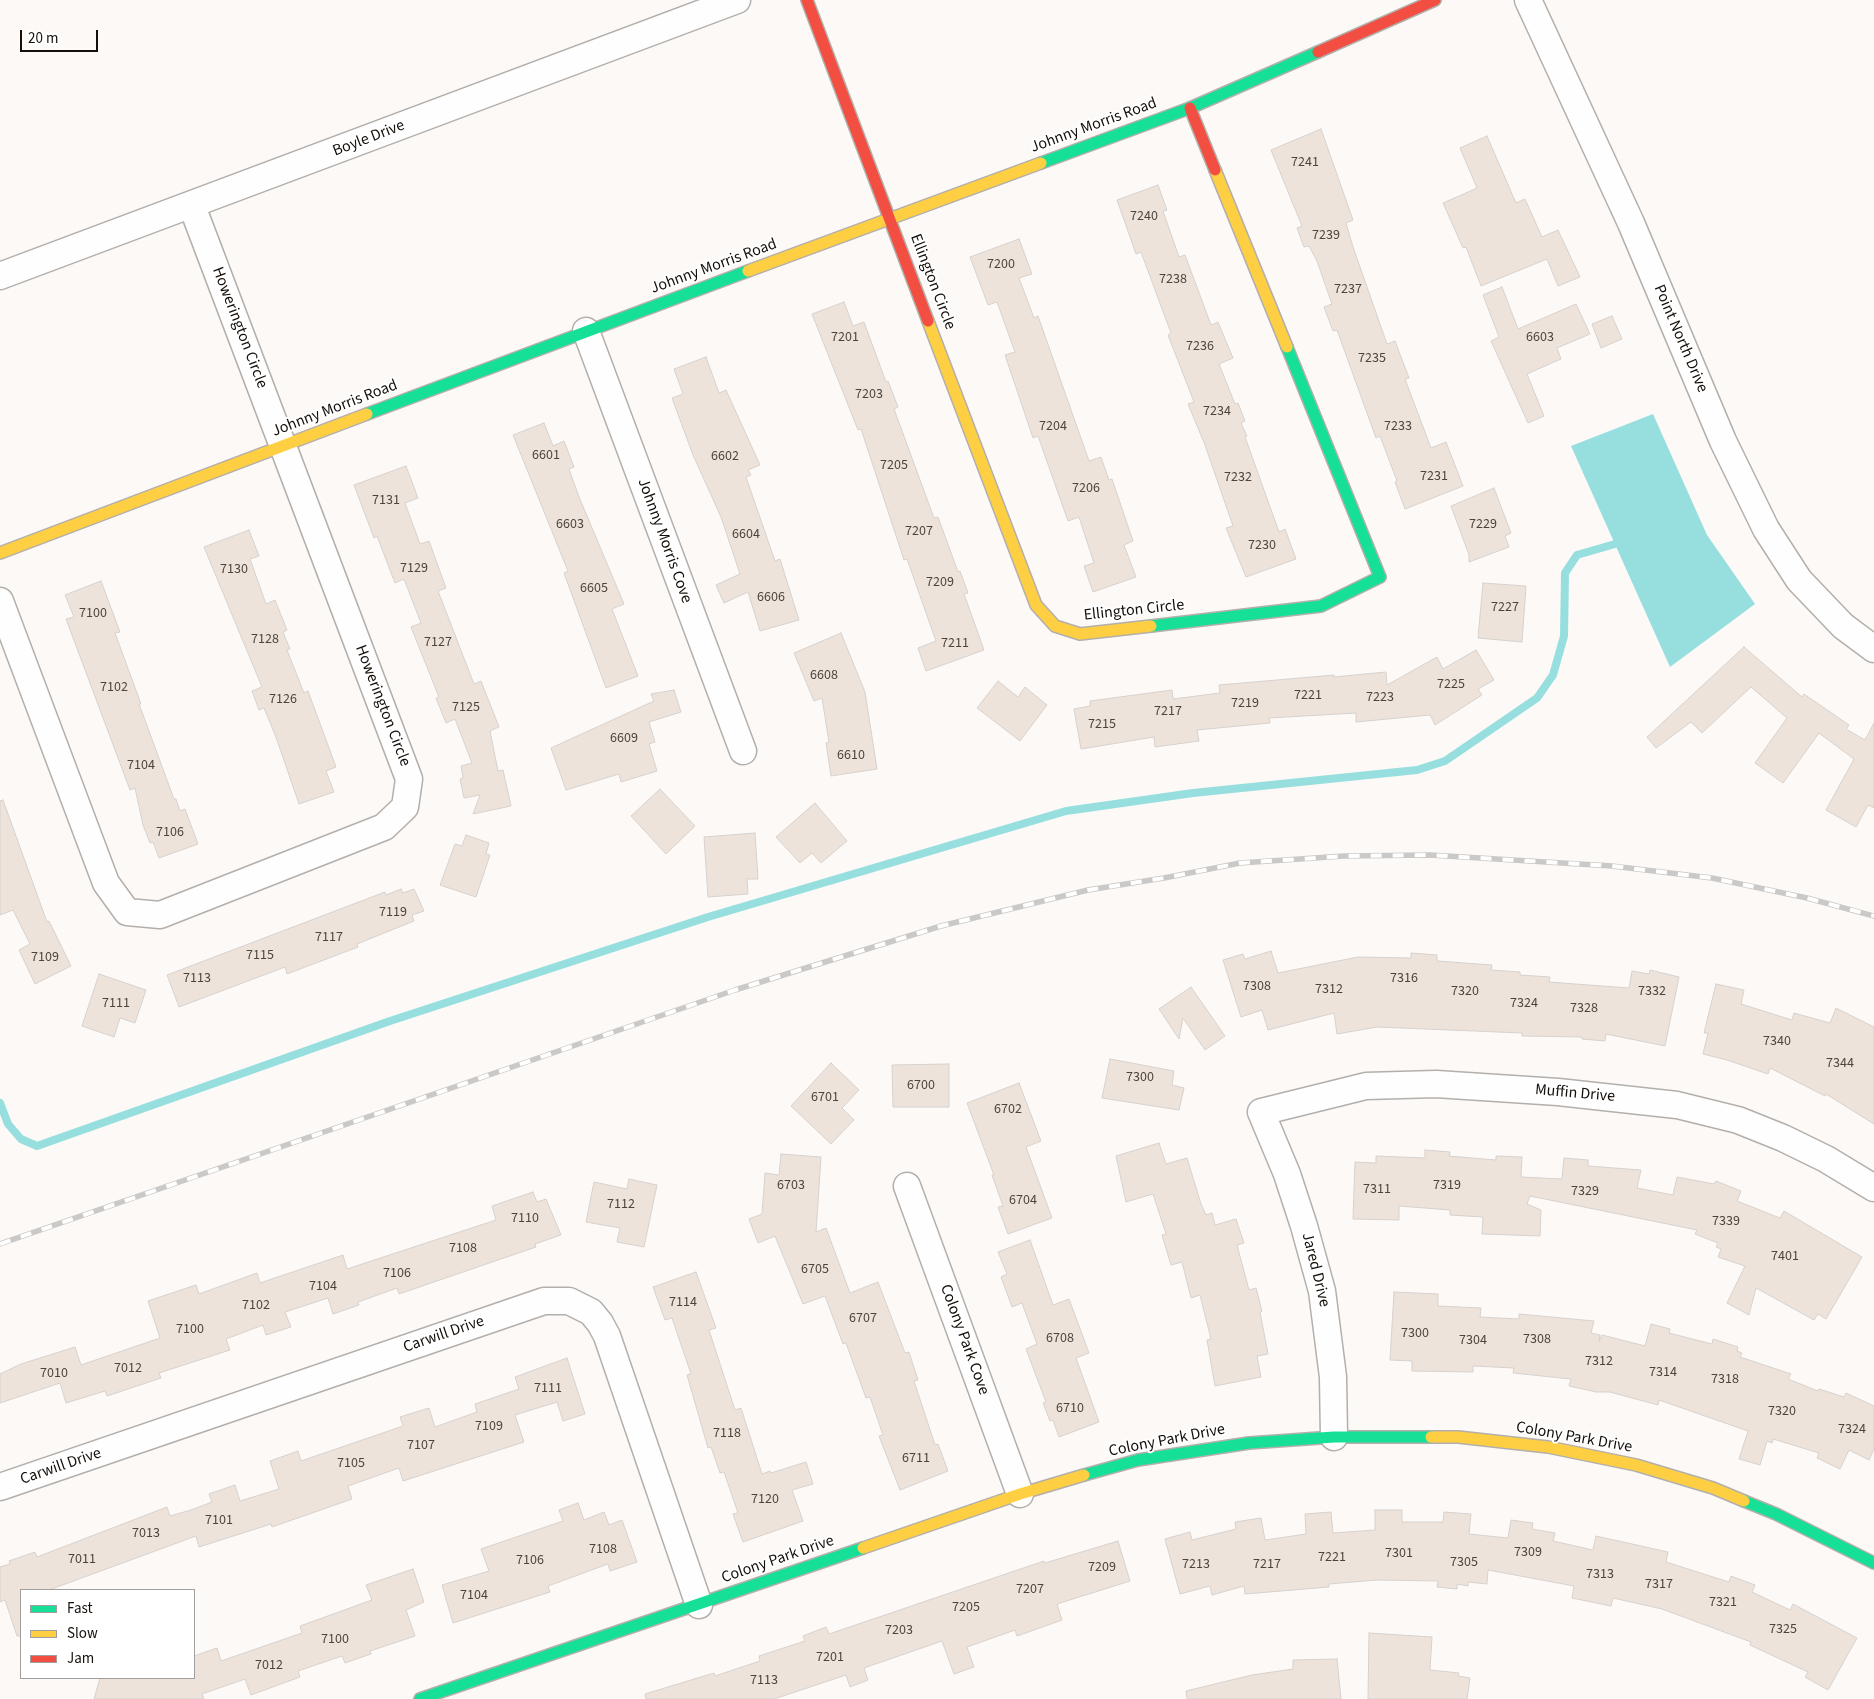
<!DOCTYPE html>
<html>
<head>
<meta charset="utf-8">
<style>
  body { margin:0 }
  #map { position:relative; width:1874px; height:1699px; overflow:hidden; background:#fcf9f7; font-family:"Source Sans 3",sans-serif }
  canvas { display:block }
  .legend { position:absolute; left:20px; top:1589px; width:175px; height:90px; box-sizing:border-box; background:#fff; border:1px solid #a19f9d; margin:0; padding:6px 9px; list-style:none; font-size:15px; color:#150f0a }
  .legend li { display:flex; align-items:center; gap:10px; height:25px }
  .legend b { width:25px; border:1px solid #a19f9d }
  .scale { position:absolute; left:20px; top:30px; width:78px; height:22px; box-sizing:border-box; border:2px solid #150f0a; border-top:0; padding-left:6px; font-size:15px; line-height:18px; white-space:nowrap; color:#150f0a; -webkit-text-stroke:4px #fff; paint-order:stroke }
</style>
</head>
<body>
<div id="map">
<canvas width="1874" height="1699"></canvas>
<ul class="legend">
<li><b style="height:6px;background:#16e098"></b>Fast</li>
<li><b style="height:6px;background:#ffcf43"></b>Slow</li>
<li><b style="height:6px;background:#f24e42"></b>Jam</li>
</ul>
<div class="scale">20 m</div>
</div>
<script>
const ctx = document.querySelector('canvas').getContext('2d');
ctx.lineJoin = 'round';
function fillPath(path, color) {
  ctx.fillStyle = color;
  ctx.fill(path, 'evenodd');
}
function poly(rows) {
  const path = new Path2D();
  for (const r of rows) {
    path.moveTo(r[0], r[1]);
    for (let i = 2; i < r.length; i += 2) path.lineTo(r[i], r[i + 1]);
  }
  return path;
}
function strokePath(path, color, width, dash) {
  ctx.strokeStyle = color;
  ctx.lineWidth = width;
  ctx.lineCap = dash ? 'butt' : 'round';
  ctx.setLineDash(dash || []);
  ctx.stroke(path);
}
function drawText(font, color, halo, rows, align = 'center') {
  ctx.font = font + ' "Source Sans 3",sans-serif';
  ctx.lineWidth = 4;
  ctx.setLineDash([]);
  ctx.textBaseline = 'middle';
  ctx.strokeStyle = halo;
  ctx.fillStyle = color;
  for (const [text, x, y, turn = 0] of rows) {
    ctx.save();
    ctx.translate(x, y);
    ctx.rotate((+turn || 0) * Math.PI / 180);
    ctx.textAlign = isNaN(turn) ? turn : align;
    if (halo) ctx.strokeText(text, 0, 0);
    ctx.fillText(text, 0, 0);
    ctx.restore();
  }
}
fillPath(poly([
  [1653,414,1707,535,1755,604,1670,667,1571,446]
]), '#96dfde');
strokePath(poly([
  [0,1103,8,1124,21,1139,37,1146,390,1021,708,917,1066,811,1193,793,1417,770,1445,761,1537,698,1553,675,1564,636,1565,573,1577,555,1615,544]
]), '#96dfde', 8);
const building = poly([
  [1321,129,1353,220,1346,223,1353,247,1387,344,1395,341,1409,378,1405,379,1431,448,1446,442,1463,486,1405,509,1395,482,1397,481,1380,436,1376,438,1337,330,1333,331,1324,307,1332,304,1317,261,1309,246,1304,247,1297,228,1302,226,1271,150,1321,129],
  [1487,136,1516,203,1525,199,1542,237,1558,230,1580,277,1558,286,1547,259,1481,286,1466,247,1463,248,1443,203,1477,188,1460,148,1487,136],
  [1158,185,1167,210,1163,211,1179,257,1185,255,1211,325,1218,322,1233,358,1219,364,1235,404,1238,403,1245,421,1241,423,1247,436,1245,437,1279,532,1285,529,1296,559,1246,577,1226,528,1233,526,1205,445,1188,404,1194,402,1168,335,1171,333,1141,252,1136,254,1117,200,1158,185],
  [1019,239,1032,274,1019,278,1034,318,1038,316,1089,461,1101,457,1109,480,1112,479,1133,541,1124,545,1136,577,1093,592,1084,566,1094,563,1079,517,1068,521,1038,436,1033,438,1005,355,1015,352,997,302,988,305,970,257,1019,239],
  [1502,287,1518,329,1576,304,1590,334,1557,348,1561,359,1527,374,1544,416,1528,423,1491,341,1499,337,1483,295,1502,287],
  [844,302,853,326,864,322,886,382,888,381,898,407,894,409,934,518,938,517,958,572,960,571,968,593,964,594,984,650,926,671,918,648,936,641,907,559,904,560,861,429,858,430,812,314,844,302],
  [1612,316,1622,339,1601,348,1592,324,1612,316],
  [706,357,719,393,726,390,760,465,748,470,751,475,746,477,775,561,780,559,799,620,760,631,748,592,724,603,716,585,740,574,721,517,693,455,672,398,683,394,674,369,706,357],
  [544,423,553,446,564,441,574,467,569,469,579,497,624,604,612,609,638,676,606,688,564,573,568,571,513,435,544,423],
  [406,466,418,498,405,503,420,544,429,541,446,588,438,591,474,684,481,681,499,727,490,731,498,771,503,770,511,806,473,814,480,795,464,798,460,779,463,778,461,766,472,763,455,719,446,723,436,698,439,697,411,627,421,623,404,579,395,583,377,536,374,538,354,485,406,466],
  [1494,488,1511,533,1505,536,1509,547,1469,562,1469,555,1451,506,1494,488],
  [249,530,259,556,250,559,266,604,275,600,287,630,283,632,290,649,287,650,304,693,308,691,336,767,326,771,334,792,299,804,276,737,264,708,259,710,252,691,262,687,204,547,249,530],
  [101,581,120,632,115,633,141,704,139,704,174,799,176,799,180,811,185,809,198,844,159,858,153,842,150,843,143,825,135,788,130,790,66,619,74,617,65,595,101,581],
  [1483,583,1526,586,1522,642,1478,638,1483,583],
  [841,633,865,692,877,769,831,776,826,743,829,742,822,698,814,701,794,653,841,633],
  [1744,647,1802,697,1804,694,1849,725,1846,729,1865,740,1874,723,1874,808,1868,805,1856,827,1826,810,1854,759,1819,733,1783,783,1755,763,1787,718,1751,687,1702,733,1691,722,1656,748,1647,737,1744,647],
  [1476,650,1494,680,1478,689,1482,695,1435,725,1430,715,1356,722,1356,713,1269,718,1270,723,1197,730,1199,741,1155,747,1154,737,1081,749,1074,709,1090,706,1090,701,1172,690,1173,699,1220,693,1219,685,1334,675,1334,677,1386,672,1387,685,1437,657,1443,669,1476,650],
  [998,681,1018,697,1025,687,1047,705,1020,741,977,708,998,681],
  [674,690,681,712,649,722,655,742,649,744,657,771,621,782,619,774,566,790,551,748,654,701,651,694,674,690],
  [660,789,695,826,666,854,631,816,660,789],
  [3,800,47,922,49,921,71,966,35,984,19,950,30,944,13,910,0,915,0,801,3,800],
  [815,803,847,841,821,863,812,853,800,863,776,837,815,803],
  [755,833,758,879,747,879,748,894,708,897,704,837,755,833],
  [466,835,489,843,486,854,490,855,476,897,440,885,455,844,462,846,466,835],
  [401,889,403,893,414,889,424,911,412,915,414,921,357,944,358,947,287,974,285,967,179,1007,167,975,385,892,386,895,401,889],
  [1271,951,1278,973,1358,957,1411,958,1411,953,1437,955,1437,961,1492,965,1491,970,1520,972,1520,975,1550,977,1549,982,1629,988,1632,971,1649,974,1650,970,1679,977,1665,1046,1606,1034,1605,1041,1582,1039,1582,1037,1522,1036,1522,1033,1377,1027,1337,1034,1334,1013,1268,1030,1262,1010,1241,1017,1223,960,1243,954,1245,959,1271,951],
  [99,974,146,990,135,1023,120,1018,114,1037,82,1026,99,974],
  [1716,984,1744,990,1741,1004,1792,1020,1794,1013,1830,1023,1836,1008,1874,1027,1874,1124,1826,1094,1825,1096,1770,1068,1768,1074,1727,1060,1703,1054,1708,1033,1704,1033,1716,984],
  [1191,987,1225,1036,1205,1050,1183,1018,1179,1039,1159,1009,1191,987],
  [1110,1059,1174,1071,1172,1085,1184,1088,1179,1110,1102,1098,1110,1059],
  [831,1063,859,1090,842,1108,854,1120,831,1144,791,1106,831,1063],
  [949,1064,949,1107,893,1107,892,1065,949,1064],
  [1019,1083,1041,1141,1026,1147,1052,1218,1008,1234,998,1207,1003,1206,992,1175,994,1175,967,1103,1019,1083],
  [1159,1143,1166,1164,1187,1158,1201,1204,1206,1215,1212,1213,1215,1225,1236,1219,1244,1243,1237,1245,1249,1290,1256,1288,1262,1311,1260,1312,1268,1354,1257,1356,1261,1377,1215,1386,1207,1340,1211,1339,1200,1295,1191,1298,1182,1262,1171,1265,1162,1235,1166,1234,1153,1194,1126,1202,1116,1156,1159,1143],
  [1425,1150,1450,1152,1449,1156,1496,1160,1496,1156,1522,1157,1521,1177,1562,1179,1564,1158,1588,1160,1588,1166,1641,1170,1637,1188,1673,1195,1677,1177,1714,1184,1716,1181,1741,1191,1737,1201,1780,1218,1784,1211,1862,1257,1826,1319,1818,1314,1814,1320,1756,1288,1749,1315,1727,1303,1745,1266,1718,1257,1721,1249,1716,1247,1718,1243,1695,1234,1697,1230,1530,1196,1527,1204,1541,1210,1540,1236,1482,1234,1483,1217,1450,1215,1450,1210,1399,1206,1399,1220,1353,1219,1355,1162,1376,1163,1376,1156,1425,1158,1425,1150],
  [781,1154,821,1157,816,1232,826,1228,850,1293,878,1282,905,1353,909,1352,918,1380,914,1381,935,1445,938,1444,948,1471,900,1490,879,1436,883,1435,870,1397,866,1398,846,1343,843,1344,825,1296,803,1304,775,1236,758,1243,749,1219,762,1214,765,1173,779,1175,781,1154],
  [629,1179,657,1185,644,1247,617,1242,620,1228,586,1222,594,1182,627,1189,629,1179],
  [533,1192,537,1202,546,1199,561,1235,535,1244,536,1247,399,1294,397,1288,358,1302,359,1305,333,1314,328,1298,285,1312,291,1327,266,1335,263,1325,226,1339,230,1350,159,1373,161,1378,107,1396,105,1391,66,1403,60,1383,0,1403,0,1374,21,1364,75,1347,81,1365,160,1338,148,1301,196,1285,199,1294,257,1273,260,1283,343,1255,347,1269,496,1220,492,1206,533,1192],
  [1030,1240,1053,1305,1069,1299,1089,1353,1076,1358,1099,1422,1059,1437,1053,1420,1050,1421,1043,1403,1046,1402,1026,1349,1037,1344,1022,1303,1012,1307,1001,1277,1007,1274,998,1252,1030,1240],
  [696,1272,716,1328,709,1330,735,1410,741,1408,762,1474,770,1471,771,1473,806,1462,813,1484,792,1490,803,1521,743,1542,733,1514,738,1513,724,1472,720,1473,711,1447,708,1448,687,1375,691,1374,672,1318,665,1320,653,1287,696,1272],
  [1394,1292,1438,1294,1438,1306,1481,1308,1480,1317,1519,1319,1519,1314,1594,1321,1591,1333,1600,1335,1599,1342,1602,1335,1645,1346,1651,1324,1670,1329,1669,1333,1712,1344,1713,1339,1738,1347,1737,1351,1742,1353,1740,1357,1791,1374,1788,1379,1818,1391,1819,1389,1844,1397,1846,1393,1874,1406,1874,1449,1869,1460,1849,1450,1840,1469,1817,1458,1819,1453,1773,1439,1772,1443,1767,1441,1760,1465,1739,1459,1748,1431,1659,1400,1658,1405,1610,1392,1596,1392,1569,1386,1571,1379,1513,1373,1514,1368,1473,1366,1473,1372,1412,1371,1412,1361,1390,1360,1394,1292],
  [567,1358,585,1414,563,1421,557,1402,515,1415,524,1442,403,1481,399,1468,348,1486,352,1499,272,1527,271,1524,199,1547,196,1536,49,1590,21,1590,21,1636,17,1636,5,1600,0,1602,0,1567,10,1564,9,1561,35,1552,37,1557,167,1507,170,1516,191,1510,212,1502,209,1494,235,1485,240,1501,279,1489,270,1461,298,1451,301,1461,403,1426,400,1417,429,1408,435,1427,477,1412,475,1404,519,1389,515,1377,567,1358],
  [578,1503,584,1520,604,1512,609,1525,622,1520,637,1562,610,1571,608,1564,548,1586,550,1592,453,1623,442,1585,489,1571,481,1549,563,1521,559,1510,578,1503],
  [1375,1510,1402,1510,1402,1522,1443,1522,1444,1512,1471,1514,1469,1534,1508,1538,1511,1520,1533,1523,1532,1529,1555,1533,1553,1541,1593,1550,1596,1536,1668,1552,1666,1562,1729,1582,1731,1576,1755,1585,1752,1592,1790,1610,1793,1604,1857,1638,1828,1690,1805,1677,1808,1672,1750,1645,1751,1642,1662,1609,1613,1598,1611,1606,1572,1598,1574,1586,1488,1570,1487,1584,1468,1582,1468,1586,1457,1584,1457,1589,1437,1587,1438,1581,1377,1580,1329,1584,1329,1587,1245,1594,1244,1586,1212,1595,1210,1586,1180,1594,1165,1539,1190,1532,1192,1540,1236,1529,1235,1522,1261,1518,1265,1540,1306,1534,1305,1514,1331,1512,1333,1533,1375,1530,1375,1510],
  [1118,1541,1130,1581,1057,1604,1062,1620,1017,1636,1015,1630,967,1647,974,1667,954,1674,942,1641,864,1668,868,1680,850,1687,846,1675,774,1699,646,1699,645,1694,714,1673,715,1676,760,1661,759,1656,805,1641,803,1636,826,1627,829,1634,1044,1561,1045,1563,1118,1541],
  [413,1569,424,1602,406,1610,415,1636,370,1651,371,1654,345,1663,342,1656,298,1671,300,1677,251,1695,245,1679,202,1694,204,1699,94,1699,100,1678,194,1678,194,1656,217,1648,221,1661,302,1633,300,1626,372,1600,366,1585,413,1569],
  [1369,1633,1432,1637,1430,1670,1459,1673,1458,1676,1470,1678,1467,1699,1368,1699,1369,1633],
  [1337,1659,1341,1699,1187,1699,1186,1691,1252,1675,1293,1669,1293,1660,1337,1659]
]);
fillPath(building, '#ede3da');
strokePath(building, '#d6d1ce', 1);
const street = poly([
  [1528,0,1631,223,1723,441,1766,529,1799,580,1843,626,1874,649],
  [0,276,737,0],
  [586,331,743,751],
  [0,601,106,883,127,912,160,915,384,827,405,807,409,779,192,206],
  [907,1186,1020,1494],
  [1334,1437,1333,1377,1322,1291,1304,1226,1287,1174,1261,1112,1366,1086,1436,1084,1558,1092,1677,1105,1738,1120,1783,1138,1826,1159,1874,1188],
  [0,1487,544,1301,569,1301,591,1312,600,1323,607,1336,699,1605]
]);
const fast = poly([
  [1041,163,1190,108,1318,52],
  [367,414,748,271],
  [1151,626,1321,606,1380,577,1287,347],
  [1084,1475,1138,1460,1249,1443,1334,1437,1431,1437],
  [1744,1501,1776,1514,1874,1563],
  [420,1699,863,1548]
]);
const slow = poly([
  [1215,170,1287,347],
  [748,271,1041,163],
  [928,321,1036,605,1055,626,1080,634,1151,626],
  [0,553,367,414],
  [1431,1437,1458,1437,1548,1447,1636,1465,1713,1488,1744,1501],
  [863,1548,1020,1494,1084,1475]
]);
const jam = poly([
  [807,0,928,321],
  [1318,52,1435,0],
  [1190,108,1215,170]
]);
strokePath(street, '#b3afab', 29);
strokePath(fast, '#b3afab', 14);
strokePath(slow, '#b3afab', 14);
strokePath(jam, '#b3afab', 14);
strokePath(street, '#fffefe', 26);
strokePath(fast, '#16e098', 11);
strokePath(slow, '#ffcf43', 11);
strokePath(jam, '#f24e42', 11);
const rail = poly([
  [0,1244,735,990,941,926,1088,890,1164,878,1240,863,1344,856,1430,855,1612,866,1712,878,1807,898,1874,916]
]);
strokePath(rail, '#cac9c7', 5.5);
strokePath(rail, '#fff', 4, [11]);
drawText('14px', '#4b443e', null, [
  ["7241",1305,163],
  ["7240",1144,217],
  ["7239",1326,236],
  ["7200",1001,265],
  ["7238",1173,280],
  ["7237",1348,290],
  ["7201",845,338],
  ["6603",1540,338],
  ["7236",1200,347],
  ["7235",1372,359],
  ["7203",869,395],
  ["7234",1217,412],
  ["7204",1053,427],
  ["7233",1398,427],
  ["6601",546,456],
  ["6602",725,457],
  ["7205",894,466],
  ["7231",1434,477],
  ["7232",1238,478],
  ["7206",1086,489],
  ["7131",386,501],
  ["6603",570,525],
  ["7229",1483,525],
  ["7207",919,532],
  ["6604",746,535],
  ["7230",1262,546],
  ["7129",414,569],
  ["7130",234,570],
  ["7209",940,583],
  ["6605",594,589],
  ["6606",771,598],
  ["7227",1505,608],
  ["7100",93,614],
  ["7128",265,640],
  ["7127",438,643],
  ["7211",955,644],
  ["6608",824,676],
  ["7225",1451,685],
  ["7102",114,688],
  ["7221",1308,696],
  ["7223",1380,698],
  ["7126",283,700],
  ["7219",1245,704],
  ["7125",466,708],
  ["7217",1168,712],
  ["7215",1102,725],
  ["6609",624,739],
  ["6610",851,756],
  ["7104",141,766],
  ["7106",170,833],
  ["7119",393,913],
  ["7117",329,938],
  ["7115",260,956],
  ["7109",45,958],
  ["7113",197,979],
  ["7316",1404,979],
  ["7308",1257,987],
  ["7312",1329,990],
  ["7320",1465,992],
  ["7332",1652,992],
  ["7111",116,1004],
  ["7324",1524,1004],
  ["7328",1584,1009],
  ["7340",1777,1042],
  ["7344",1840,1064],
  ["7300",1140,1078],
  ["6700",921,1086],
  ["6701",825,1098],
  ["6702",1008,1110],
  ["6703",791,1186],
  ["7319",1447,1186],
  ["7311",1377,1190],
  ["7329",1585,1192],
  ["6704",1023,1201],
  ["7112",621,1205],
  ["7110",525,1219],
  ["7339",1726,1222],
  ["7108",463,1249],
  ["7401",1785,1257],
  ["6705",815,1270],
  ["7106",397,1274],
  ["7104",323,1287],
  ["7114",683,1303],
  ["7102",256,1306],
  ["6707",863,1319],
  ["7100",190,1330],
  ["7300",1415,1334],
  ["6708",1060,1339],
  ["7308",1537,1340],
  ["7304",1473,1341],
  ["7312",1599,1362],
  ["7012",128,1369],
  ["7314",1663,1373],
  ["7010",54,1374],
  ["7318",1725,1380],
  ["7111",548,1389],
  ["6710",1070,1409],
  ["7320",1782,1412],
  ["7109",489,1427],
  ["7324",1852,1430],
  ["7118",727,1434],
  ["7107",421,1446],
  ["6711",916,1459],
  ["7105",351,1464],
  ["7120",765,1500],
  ["7101",219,1521],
  ["7013",146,1534],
  ["7108",603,1550],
  ["7309",1528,1553],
  ["7301",1399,1554],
  ["7221",1332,1558],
  ["7011",82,1560],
  ["7106",530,1561],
  ["7305",1464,1563],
  ["7213",1196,1565],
  ["7217",1267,1565],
  ["7209",1102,1568],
  ["7313",1600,1575],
  ["7317",1659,1585],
  ["7207",1030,1590],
  ["7104",474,1596],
  ["7321",1723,1603],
  ["7205",966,1608],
  ["7325",1783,1630],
  ["7203",899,1631],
  ["7100",335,1640],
  ["7201",830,1658],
  ["7012",269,1666],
  ["7113",764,1681]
]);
drawText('16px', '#150f0a', '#fff', [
  ["Johnny Morris Road",1094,126,-20],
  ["Boyle Drive",369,139,-21],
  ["Johnny Morris Road",714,267,-20],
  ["Ellington Circle",932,282,69],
  ["Howerington Circle",239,328,69],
  ["Point North Drive",1680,339,67],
  ["Johnny Morris Road",335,409,-21],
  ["Johnny Morris Cove",664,541,70],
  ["Ellington Circle",1134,611,-6],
  ["Howerington Circle",382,706,69],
  ["Muffin Drive",1575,1094,5],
  ["Jared Drive",1315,1270,76],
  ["Carwill Drive",444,1335,-19],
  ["Colony Park Cove",964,1340,70],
  ["Colony Park Drive",1574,1438,10],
  ["Colony Park Drive",1167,1441,-11],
  ["Carwill Drive",61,1467,-19],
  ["Colony Park Drive",778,1560,-19]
]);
</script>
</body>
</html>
